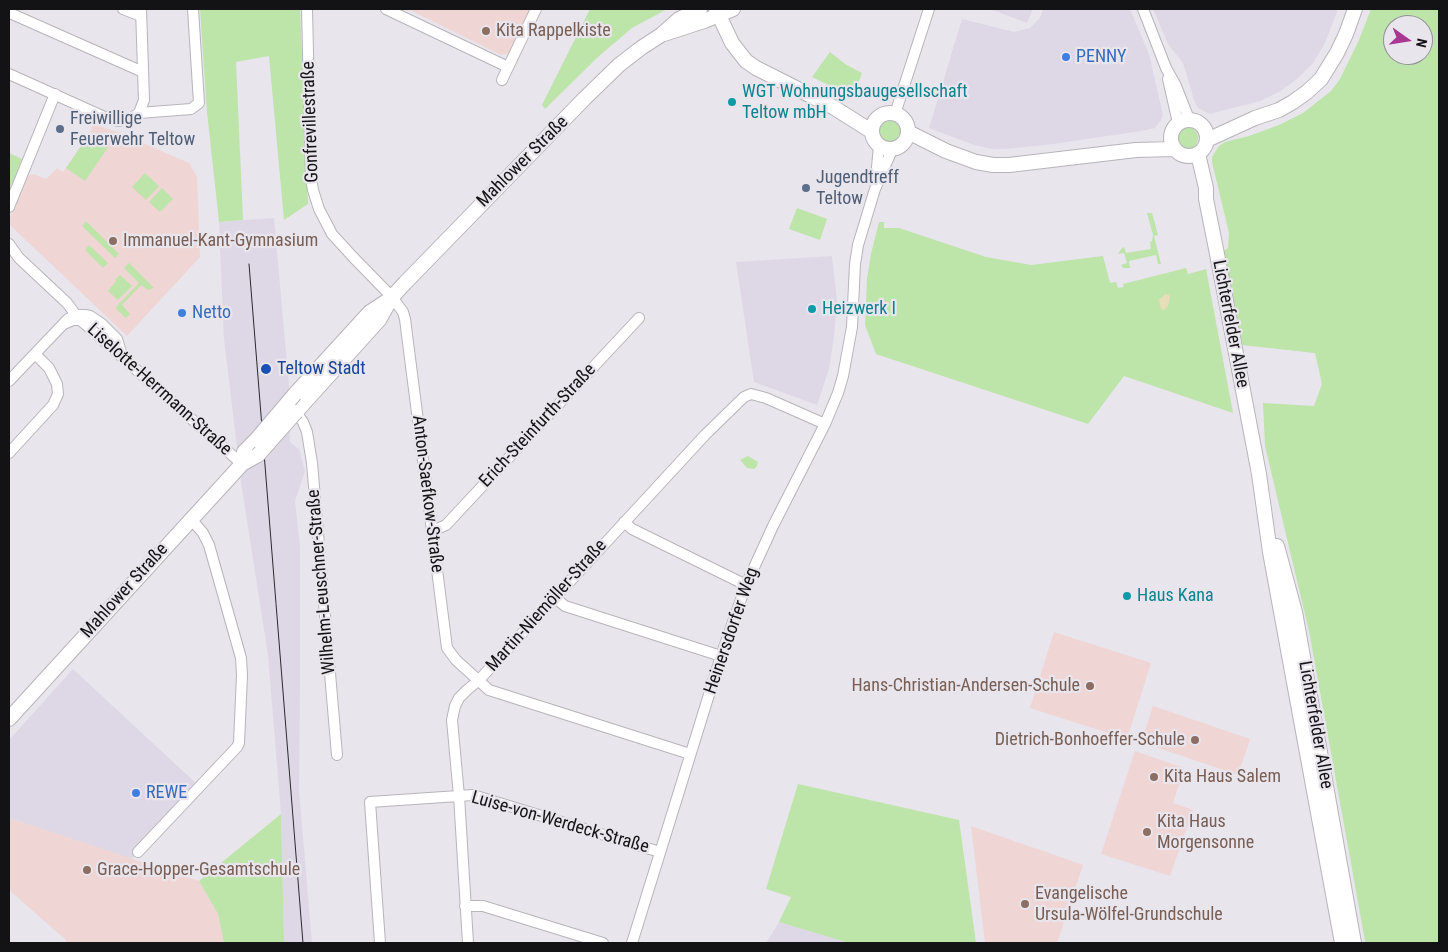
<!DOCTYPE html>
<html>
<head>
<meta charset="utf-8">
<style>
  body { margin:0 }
  #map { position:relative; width:1448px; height:952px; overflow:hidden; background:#e8e5ec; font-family:"Roboto Condensed",sans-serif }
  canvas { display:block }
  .frame { position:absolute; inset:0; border:10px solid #131214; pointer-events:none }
  .north { position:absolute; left:1383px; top:15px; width:50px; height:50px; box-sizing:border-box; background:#e8e5ec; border:1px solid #939196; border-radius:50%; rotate:103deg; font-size:14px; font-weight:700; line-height:20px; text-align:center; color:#131214 }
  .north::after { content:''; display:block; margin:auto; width:18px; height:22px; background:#a93893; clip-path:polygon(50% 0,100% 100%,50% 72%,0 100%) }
</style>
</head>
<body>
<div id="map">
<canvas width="1448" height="952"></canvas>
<div class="frame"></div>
<div class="north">N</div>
</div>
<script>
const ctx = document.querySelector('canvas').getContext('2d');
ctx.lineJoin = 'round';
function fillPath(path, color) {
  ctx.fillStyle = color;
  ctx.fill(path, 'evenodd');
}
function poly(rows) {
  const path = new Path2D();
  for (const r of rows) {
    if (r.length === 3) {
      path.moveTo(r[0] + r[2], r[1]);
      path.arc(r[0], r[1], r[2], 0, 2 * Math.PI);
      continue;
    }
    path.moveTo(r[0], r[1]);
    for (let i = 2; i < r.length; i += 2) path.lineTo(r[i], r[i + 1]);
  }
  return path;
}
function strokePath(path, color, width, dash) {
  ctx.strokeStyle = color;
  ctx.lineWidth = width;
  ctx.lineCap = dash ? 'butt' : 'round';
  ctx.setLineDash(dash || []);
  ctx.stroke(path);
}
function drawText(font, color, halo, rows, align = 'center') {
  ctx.font = font + ' "Roboto Condensed",sans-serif';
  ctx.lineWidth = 4.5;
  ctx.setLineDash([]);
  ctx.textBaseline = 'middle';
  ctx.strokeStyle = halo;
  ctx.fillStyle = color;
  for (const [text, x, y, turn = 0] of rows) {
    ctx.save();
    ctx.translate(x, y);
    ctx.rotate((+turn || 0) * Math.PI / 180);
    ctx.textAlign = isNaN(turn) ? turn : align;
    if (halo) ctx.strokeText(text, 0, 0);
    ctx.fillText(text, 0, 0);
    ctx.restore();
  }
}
fillPath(poly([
  [990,9,1033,9,1027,23],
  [1043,9,1130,9,1149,54,1163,115,1161,120,1155,128,1141,131,1053,144,1006,149,992,149,974,145,929,128,962,19,1014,32,1030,28,1040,18],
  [1153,9,1338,9,1325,43,1313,63,1296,80,1279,92,1260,101,1210,114,1198,108,1195,103,1183,63,1168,44],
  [274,218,289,385,290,442,299,449,305,471,295,501,300,546,300,690,299,790,312,943,284,943,281,814,268,655,242,489,224,339,219,222],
  [832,256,837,301,834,337,829,369,817,405,754,382,736,262],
  [73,669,200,787,132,859,9,818,9,740],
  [779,922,849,943,766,943]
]), '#ded8e6');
fillPath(poly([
  [408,9,530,9,509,53,501,55],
  [93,124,120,133,189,163,197,177,200,257,127,336,11,226,9,220,27,176,34,174,46,179,57,168,63,172,90,133],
  [1054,632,1151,663,1127,739,1030,708],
  [1153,706,1250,739,1238,775,1141,742],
  [1135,751,1184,768,1173,803,1193,810,1170,876,1101,854],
  [9,818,199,881,218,914,224,943,66,943,66,940,9,890],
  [971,826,1083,865,1057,943,985,943]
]), '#f0d5d5');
fillPath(poly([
  [200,9,300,9,308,204,284,220,269,56,236,62,243,220,219,222,207,112],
  [590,9,667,9,632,28,599,56,545,109,542,105],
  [1371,9,1439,9,1439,943,1366,943,1365,941,1309,631,1265,446,1263,403,1314,406,1322,384,1315,353,1242,345,1224,251,1228,248,1229,233,1212,162,1212,157,1215,152,1219,146,1225,142,1249,136,1279,125,1303,113,1331,91,1340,79,1359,40],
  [1393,25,1423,25,1423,55,1393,55],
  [830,52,845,64,862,73,853,97,812,77],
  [890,132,11],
  [1187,138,11],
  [90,133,109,146,85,181,66,168],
  [9,153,22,159,9,192],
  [145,173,159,186,146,200,132,187],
  [162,188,173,199,160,212,149,202],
  [797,208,827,219,820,240,789,229],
  [1147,213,1152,213,1158,235,1154,236,1161,264,1158,264,1156,255,1129,261,1130,268,1123,268,1121,265,1127,263,1124,253,1118,254,1122,248,1124,247,1126,253,1151,249,1150,242,1152,241,1153,235],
  [86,221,119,254,115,258,82,226],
  [879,222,884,222,884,228,899,228,986,257,1031,265,1103,256,1110,283,1116,282,1118,288,1124,287,1123,284,1186,268,1188,274,1206,269,1233,413,1124,376,1088,424,876,354,865,325,867,279,871,254],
  [89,245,108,263,103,268,85,250],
  [129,263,154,288,148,290,141,285,122,305,130,314,126,318,117,310,116,307,139,283,124,268],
  [120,275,132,286,118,300,108,291,116,281,115,280],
  [748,456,758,462,757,466,754,469,747,468,740,460],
  [798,784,959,820,976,943,849,943,779,922,791,897,766,889],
  [281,814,284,943,224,943,218,914,199,881]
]), '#bde4a9');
fillPath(poly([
  [1165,294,1169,295,1170,297,1168,306,1164,310,1161,309,1159,300]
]), '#e7ddb8');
const minor = poly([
  [123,9,141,16],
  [307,9,311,179,313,190,319,209,332,234,352,256,392,297,403,312,405,319,447,648,456,660,489,690,690,754],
  [386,9,508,67],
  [1143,9,1166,68,1176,86,1189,119],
  [9,11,12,14,143,72],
  [9,74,109,119,118,121,130,119,139,113,144,100,141,9],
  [1168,79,1178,123],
  [502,80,536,9],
  [139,113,191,109,199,103,193,9],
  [895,114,929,9],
  [876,178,879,146],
  [9,207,55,94],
  [9,244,19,258,67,303,76,315],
  [64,324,73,320,80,320,85,324,242,464],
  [9,381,68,319,76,315,85,315,90,316,102,324,117,339,122,355],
  [296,412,303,422,307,432,312,463,337,755],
  [9,453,53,405,58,394,57,384,49,368,35,354],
  [624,522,632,529,746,585],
  [432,530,439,528,446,525,639,318],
  [554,597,565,606,721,656],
  [138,852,237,747,239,743,242,675,241,658,209,545,203,533,191,519],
  [465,906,483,906,603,943],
  [380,943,370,802,473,795,660,852],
  [468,943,459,796,452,720,455,706,459,698,467,690,479,680,705,435,744,397,751,394,766,398,825,424],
  [632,943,721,656,746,585,773,526,825,424,838,393,843,376,852,327,855,264,858,245,875,189,892,150]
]);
const major = poly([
  [716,9,732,43,746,61,756,68,774,77,833,107,871,131],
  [664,34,704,21,733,9],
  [890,131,18],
  [1189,138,18],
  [908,132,946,151,976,162,993,165,1009,165,1136,150,1174,149],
  [1207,140,1255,118,1279,110,1293,102,1307,92,1321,79,1337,53,1346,34,1355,9],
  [1198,154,1206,188,1206,199,1217,254,1259,474,1270,552,1342,943],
  [295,394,370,312,390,299],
  [296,412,379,320,392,297,405,283,584,99,619,65,641,48,661,35,679,19,700,9],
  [242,464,244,452,256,440],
  [1277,546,1295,612,1354,943],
  [9,719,242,464,258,455]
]);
strokePath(minor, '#b7b4ba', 12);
strokePath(major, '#b7b4ba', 16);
strokePath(minor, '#fff', 10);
strokePath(major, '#fff', 14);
strokePath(poly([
  [249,264,303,943]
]), '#2a292c', 1);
const majorBridge = poly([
  [256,440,295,394],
  [258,455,296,412]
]);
strokePath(majorBridge, '#b7b4ba', 16, []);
strokePath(majorBridge, '#fff', 14);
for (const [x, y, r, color] of [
  [486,31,5,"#8d6e63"],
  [1066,57,5,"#3f7fe0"],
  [732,102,5,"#0f9aa8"],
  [60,129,5,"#5c6f8a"],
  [806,188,5,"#5c6f8a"],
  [113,241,5,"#8d6e63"],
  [812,309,5,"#0f9aa8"],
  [182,313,5,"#3f7fe0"],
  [266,369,6,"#1a4fb4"],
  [1127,596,5,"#0f9aa8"],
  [1090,686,5,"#8d6e63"],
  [1195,740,5,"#8d6e63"],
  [1154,777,5,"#8d6e63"],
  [136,793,5,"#3f7fe0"],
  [1147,832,5,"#8d6e63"],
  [87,870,5,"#8d6e63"],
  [1025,904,5,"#8d6e63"]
]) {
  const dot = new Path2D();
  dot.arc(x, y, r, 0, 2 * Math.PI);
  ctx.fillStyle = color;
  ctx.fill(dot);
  strokePath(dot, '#e8e5ec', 2);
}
drawText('18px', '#785e54', '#e8e5ec', [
  ["Kita Rappelkiste",496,31],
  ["Immanuel-Kant-Gymnasium",123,241],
  ["Hans-Christian-Andersen-Schule",1080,686,"right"],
  ["Dietrich-Bonhoeffer-Schule",1185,740,"right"],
  ["Kita Haus Salem",1164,777],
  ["Kita Haus",1157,822],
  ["Morgensonne",1157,843],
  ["Grace-Hopper-Gesamtschule",97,870],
  ["Evangelische",1035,894],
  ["Ursula-Wölfel-Grundschule",1035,915]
], 'left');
drawText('18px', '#366cbe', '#e8e5ec', [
  ["PENNY",1076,57],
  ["Netto",192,313],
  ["REWE",146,793]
], 'left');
drawText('18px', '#0d838f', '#e8e5ec', [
  ["WGT Wohnungsbaugesellschaft",742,92],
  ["Teltow mbH",742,113],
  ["Heizwerk I",822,309],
  ["Haus Kana",1137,596]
], 'left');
drawText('18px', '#4e5e75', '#e8e5ec', [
  ["Freiwillige",70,119],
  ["Feuerwehr Teltow",70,140],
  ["Jugendtreff",816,178],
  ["Teltow",816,199]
], 'left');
drawText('18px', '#131214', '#e8e5ec', [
  ["Gonfrevillestraße",311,122,-92],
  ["Mahlower Straße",523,162,-45],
  ["Lichterfelder Allee",1230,324,79],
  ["Liselotte-Herrmann-Straße",159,390,42],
  ["Erich-Steinfurth-Straße",538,426,-47],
  ["Anton-Saefkow-Straße",427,494,83],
  ["Wilhelm-Leuschner-Straße",322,582,-95],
  ["Mahlower Straße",125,591,-48],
  ["Martin-Niemöller-Straße",547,606,-48],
  ["Heinersdorfer Weg",732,631,-71],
  ["Lichterfelder Allee",1315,725,80],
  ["Luise-von-Werdeck-Straße",560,823,16]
]);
drawText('18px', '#164399', '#e8e5ec', [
  ["Teltow Stadt",277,369]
], 'left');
</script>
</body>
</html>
